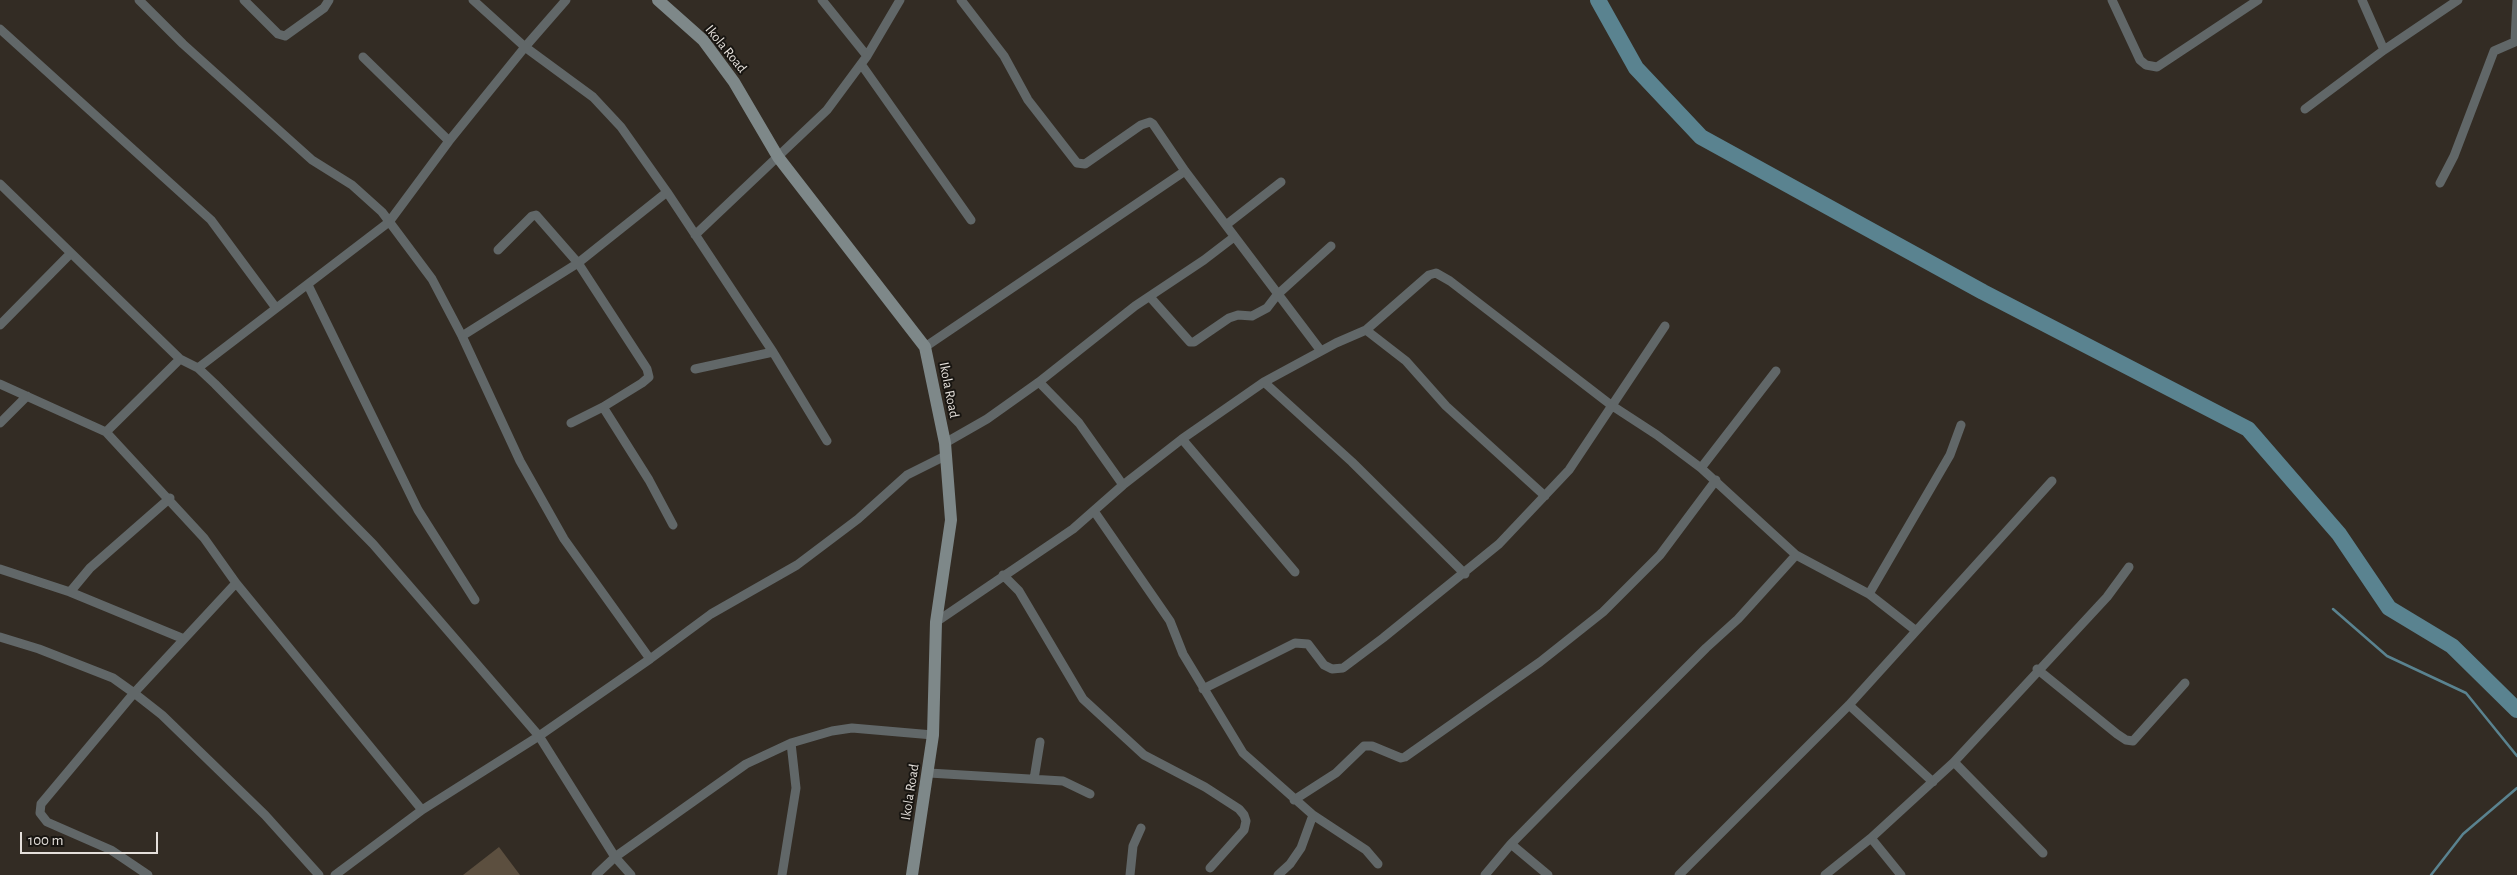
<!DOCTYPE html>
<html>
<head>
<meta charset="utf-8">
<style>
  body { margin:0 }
  #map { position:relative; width:2517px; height:875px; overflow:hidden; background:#332c24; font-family:"Alegreya Sans",sans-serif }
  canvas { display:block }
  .scale { position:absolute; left:20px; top:832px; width:138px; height:22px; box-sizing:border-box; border:2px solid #e5e0db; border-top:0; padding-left:6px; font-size:15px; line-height:18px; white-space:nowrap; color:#e5e0db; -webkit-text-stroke:4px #181511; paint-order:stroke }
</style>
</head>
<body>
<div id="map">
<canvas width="2517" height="875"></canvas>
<div class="scale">100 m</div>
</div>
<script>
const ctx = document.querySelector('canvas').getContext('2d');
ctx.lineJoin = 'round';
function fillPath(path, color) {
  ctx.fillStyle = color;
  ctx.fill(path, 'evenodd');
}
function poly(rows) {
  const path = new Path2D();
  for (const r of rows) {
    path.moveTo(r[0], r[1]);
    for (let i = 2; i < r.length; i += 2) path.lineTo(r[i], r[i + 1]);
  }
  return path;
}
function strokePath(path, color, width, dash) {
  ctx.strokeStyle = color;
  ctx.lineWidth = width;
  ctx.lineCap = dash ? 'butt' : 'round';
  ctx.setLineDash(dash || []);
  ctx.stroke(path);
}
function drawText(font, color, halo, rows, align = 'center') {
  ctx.font = font + ' "Alegreya Sans",sans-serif';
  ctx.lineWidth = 4;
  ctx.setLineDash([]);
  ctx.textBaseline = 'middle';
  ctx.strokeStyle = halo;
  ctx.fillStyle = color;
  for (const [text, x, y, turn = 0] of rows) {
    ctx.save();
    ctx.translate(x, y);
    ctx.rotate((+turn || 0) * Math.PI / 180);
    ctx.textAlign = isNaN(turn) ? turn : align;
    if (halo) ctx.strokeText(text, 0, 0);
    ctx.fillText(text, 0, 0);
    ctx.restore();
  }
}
fillPath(poly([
  [499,847,520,875,463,875]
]), '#5c4f3f');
strokePath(poly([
  [2333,609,2387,656,2466,693,2517,756],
  [2431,875,2463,834,2517,788]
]), '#5a8390', 2.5);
strokePath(poly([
  [1598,0,1636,68,1701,137,1983,292,2248,429,2339,534,2389,608,2452,646,2517,710]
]), '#5a8390', 16);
strokePath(poly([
  [139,0,183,44,312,160,352,185,382,212,432,279,462,336,520,461,564,539,650,659],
  [244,0,278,34,285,36,324,8,329,0],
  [473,0,525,47,593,97,621,127,667,192,773,352,827,441],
  [822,0,867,56],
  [961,0,1004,56,1028,100,1077,163,1085,164,1141,125,1150,122,1153,124,1185,171,1321,351],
  [2112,0,2140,60,2146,65,2157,67,2258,0],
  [2362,0,2384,50],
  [0,29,211,220,276,308],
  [2515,41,2517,0],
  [363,57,449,141],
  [861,64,971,220],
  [2305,109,2384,50,2458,0],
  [2440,183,2454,156,2494,51,2517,41],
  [0,184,180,359,198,368,215,384,373,544,539,736,615,857,631,875],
  [1226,225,1281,182],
  [695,235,827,110,867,56,900,0],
  [498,250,532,216,536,215,578,263,647,369,649,377,642,383,603,407,571,423],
  [308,285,418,510,475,600],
  [1150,297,1190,342,1194,342,1229,318,1238,315,1252,316,1267,308,1277,295,1331,246],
  [0,325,71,253],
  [1366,330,1406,361,1446,406,1545,496],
  [462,336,578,263,667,192],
  [925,347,1185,171],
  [198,368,389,222,449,141,525,47,566,0],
  [695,369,773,352],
  [1039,382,1079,423,1123,485],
  [1264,382,1352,462,1465,574],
  [0,384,106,432,204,538,236,583,422,810],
  [603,407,649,480,673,525],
  [0,423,27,396],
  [106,432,180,359],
  [1182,439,1295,572],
  [945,443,987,419,1039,382,1135,306,1204,260,1234,237],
  [1701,468,1776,371],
  [1094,511,1170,621,1183,654,1243,753,1313,815,1301,848,1290,864,1278,875],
  [0,569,70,592,184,639],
  [1003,575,1019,591,1083,699,1144,755,1205,787,1239,809,1244,815,1246,821,1244,830,1210,868],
  [70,592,90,568,170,498],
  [1869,594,1950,455,1961,425],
  [936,622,1073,529,1123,485,1182,439,1264,382,1336,343,1366,330,1429,275,1436,273,1450,281,1611,405,1657,435,1701,468,1796,555,1869,594,1915,630],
  [0,637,39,649,113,678,134,693,162,715,265,815,319,875],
  [2037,669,2117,734,2126,740,2133,741,2185,683],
  [1203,689,1295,643,1308,644,1324,665,1332,669,1343,668,1383,638,1499,544,1569,470,1665,326],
  [1849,705,1933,782],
  [1954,762,2043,853],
  [929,773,1063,781,1090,794],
  [1034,779,1040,742],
  [1294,800,1336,773,1364,746,1372,746,1401,758,1405,757,1540,662,1603,612,1660,555,1716,480],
  [1313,815,1366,850,1378,864],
  [1871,838,1901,875],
  [1511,844,1548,875],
  [148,875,111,850,47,822,40,813,41,804,134,693,236,583],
  [335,875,422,810,539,736,650,659,711,614,797,565,858,519,907,475,945,456],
  [596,875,615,857,746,764,791,743,832,731,852,728,933,735],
  [782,875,796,788,791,743],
  [1130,875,1133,846,1141,828],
  [1485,875,1511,844,1577,777,1706,648,1738,619,1796,555],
  [1679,875,1849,705,2052,481],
  [1825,875,1871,838,1954,762,2107,597,2129,567]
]), '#616768', 9);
strokePath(poly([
  [658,0,703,40,734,82,778,157,925,347,945,443,951,520,936,622,933,735,912,875]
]), '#7e8889', 12);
drawText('14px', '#e5e0db', '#181511', [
  ["Ikola Road",726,49,51],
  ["Ikola Road",949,390,79],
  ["Ikola Road",910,792,-81]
]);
</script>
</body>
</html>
